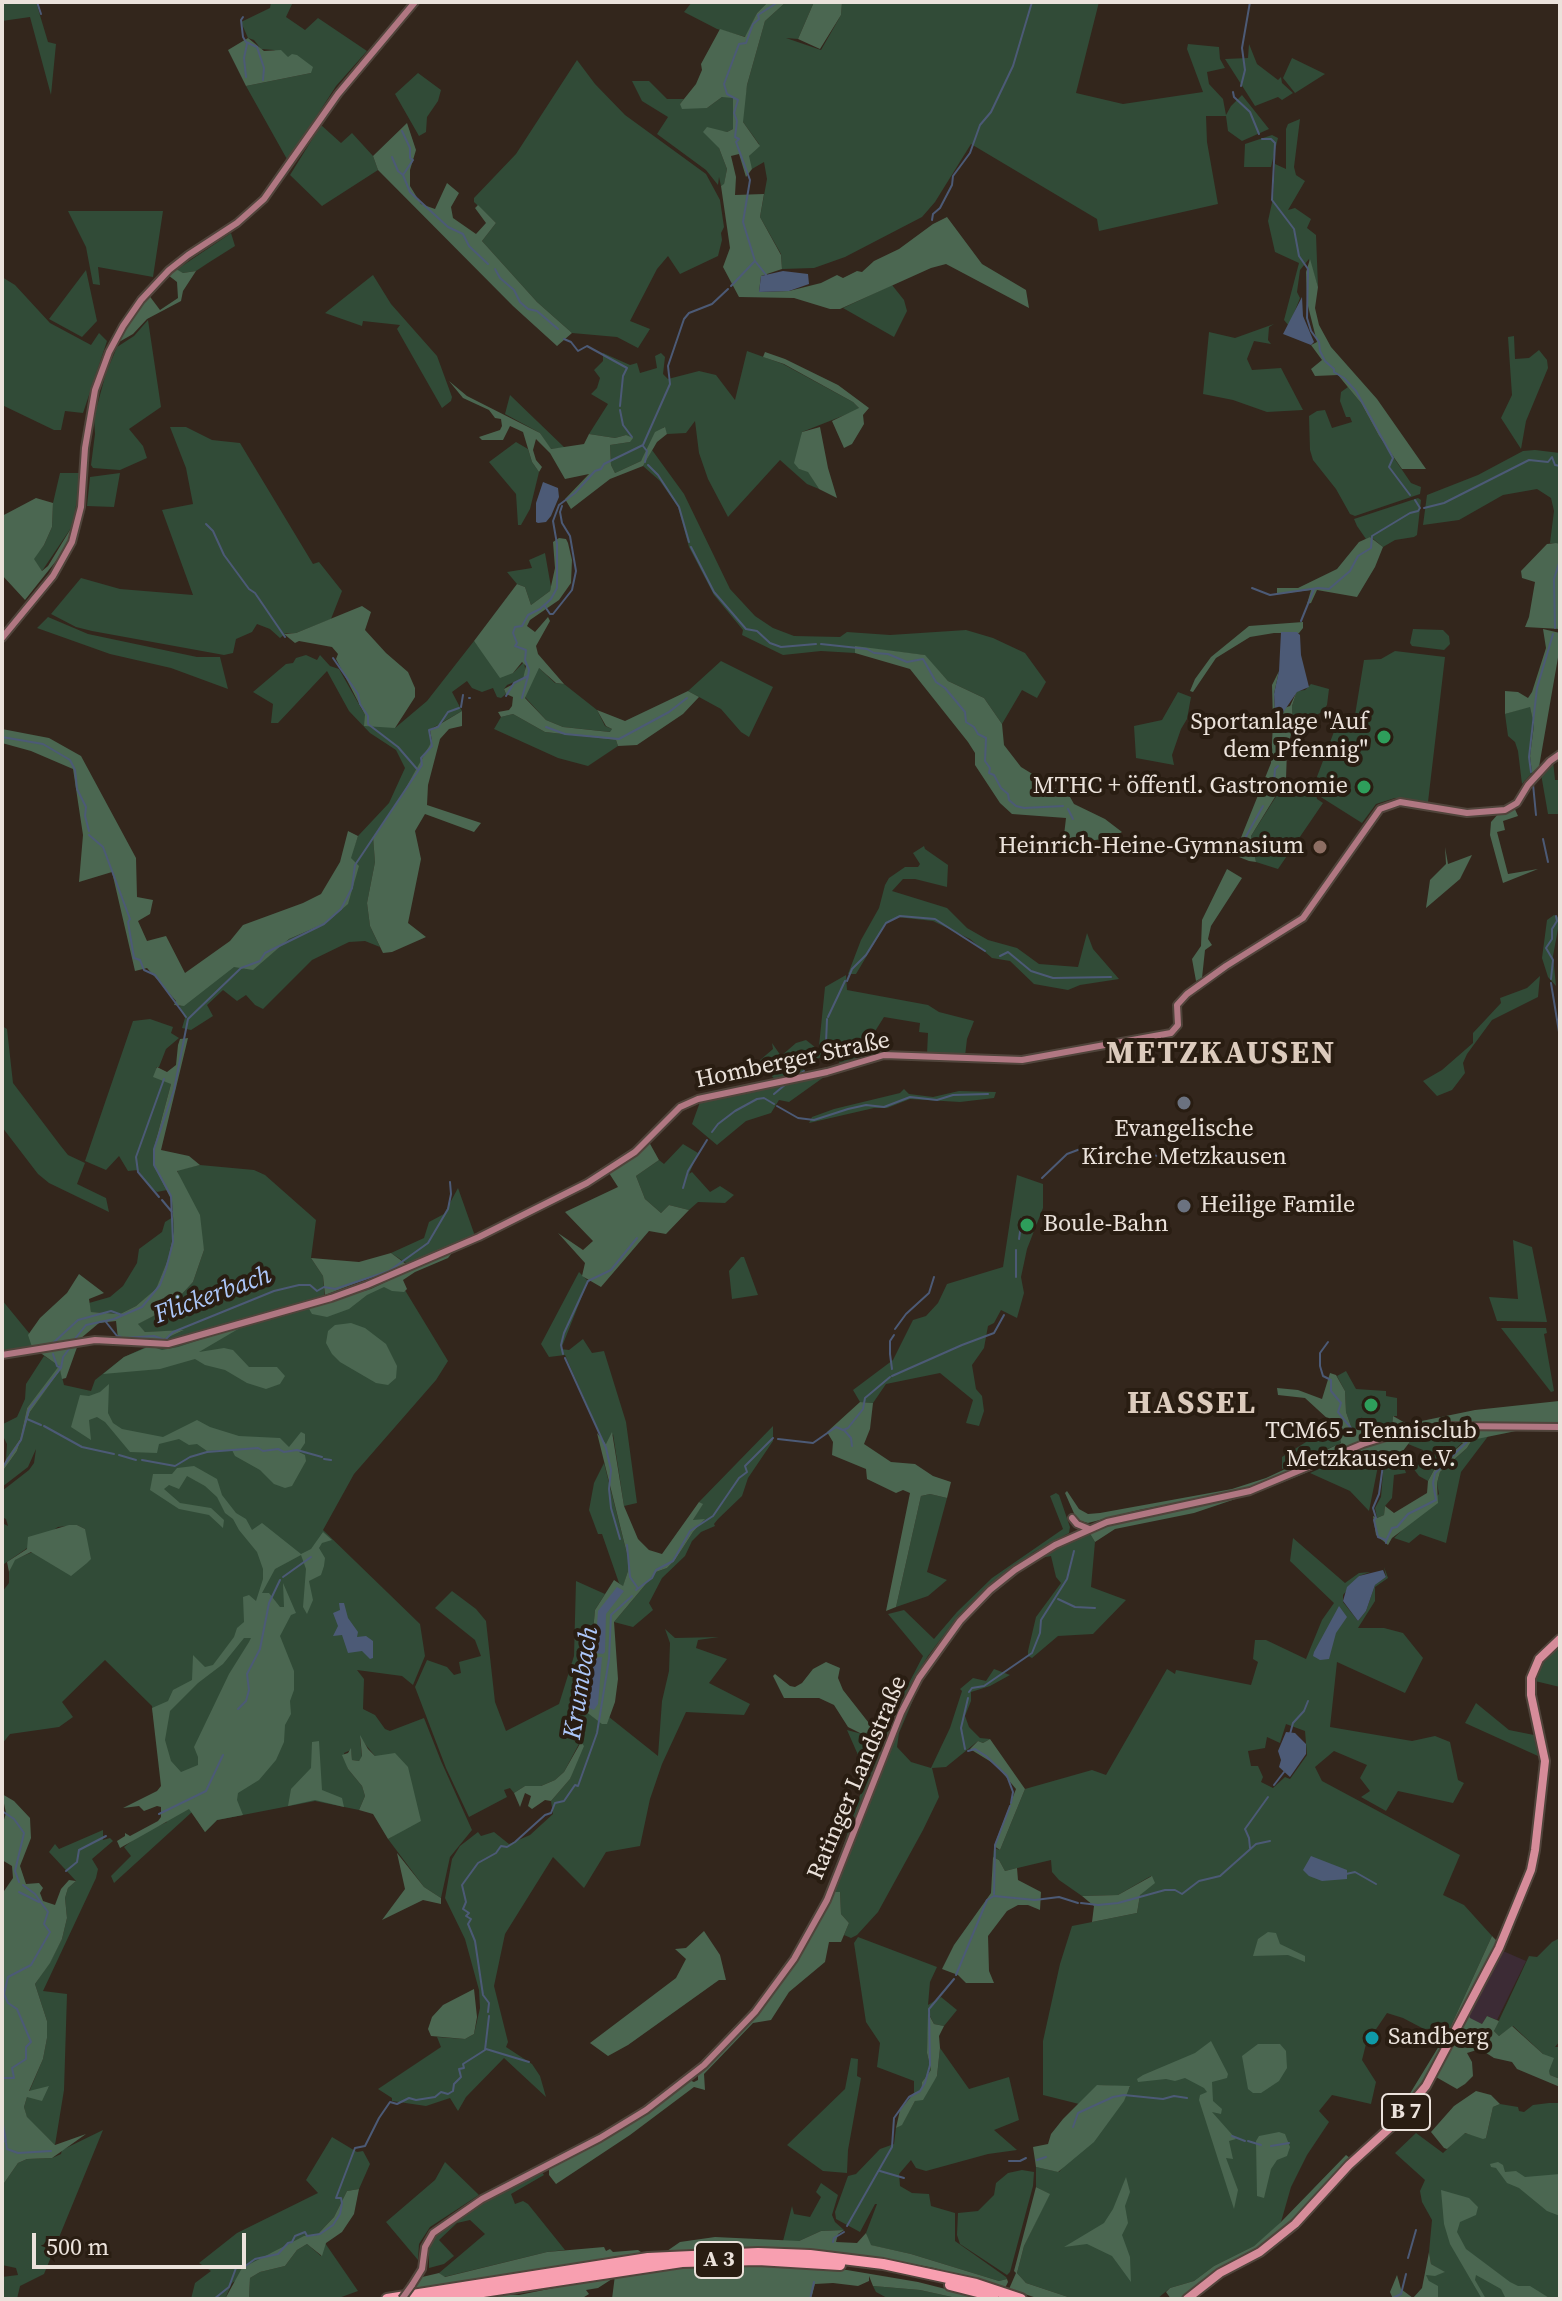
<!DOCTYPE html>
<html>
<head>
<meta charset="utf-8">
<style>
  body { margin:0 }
  #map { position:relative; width:1562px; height:2301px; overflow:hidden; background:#33261c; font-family:"Source Serif 4",serif }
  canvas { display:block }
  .frame { position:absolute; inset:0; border:4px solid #ebe2db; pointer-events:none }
  .scale { position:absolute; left:32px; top:2233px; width:214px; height:36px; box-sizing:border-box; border:4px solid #ebe2db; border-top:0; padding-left:10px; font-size:24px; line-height:28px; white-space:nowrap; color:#ebe2db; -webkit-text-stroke:6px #291d12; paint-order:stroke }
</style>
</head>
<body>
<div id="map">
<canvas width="1562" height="2301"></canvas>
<div class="frame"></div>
<div class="scale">500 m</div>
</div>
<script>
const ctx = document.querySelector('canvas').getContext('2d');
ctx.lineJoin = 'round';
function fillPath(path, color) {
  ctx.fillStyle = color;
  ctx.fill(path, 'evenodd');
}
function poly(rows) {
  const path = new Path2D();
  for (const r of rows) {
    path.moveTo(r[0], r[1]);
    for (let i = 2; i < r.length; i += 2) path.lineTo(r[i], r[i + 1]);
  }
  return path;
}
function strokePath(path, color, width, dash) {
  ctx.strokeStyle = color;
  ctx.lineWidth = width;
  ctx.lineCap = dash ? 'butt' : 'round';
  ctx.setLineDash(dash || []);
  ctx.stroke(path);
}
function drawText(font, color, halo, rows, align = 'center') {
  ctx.font = font + ' "Source Serif 4",serif';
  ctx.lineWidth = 8;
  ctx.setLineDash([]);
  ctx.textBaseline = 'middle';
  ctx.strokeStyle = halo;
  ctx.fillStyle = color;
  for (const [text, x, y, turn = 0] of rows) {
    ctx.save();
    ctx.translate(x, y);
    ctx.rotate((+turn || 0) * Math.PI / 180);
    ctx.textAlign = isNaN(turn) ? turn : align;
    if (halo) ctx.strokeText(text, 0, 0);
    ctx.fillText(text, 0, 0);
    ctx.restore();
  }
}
fillPath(poly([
  [1503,1951,1526,1961,1497,2020,1487,2016,1482,2024,1470,2019,1468,2013]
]), '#3c2b35');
fillPath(poly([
  [2,2,36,2,48,42,56,44,51,95,30,17,2,21],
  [271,2,293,2,286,17,305,30,318,18,367,51,336,86,288,161,246,86,311,73,274,50,261,49,254,40,248,38,241,22,270,8],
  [692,2,768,2,757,13,746,37,717,29,684,12],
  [786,2,814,2,798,39,786,38,821,50,841,15,842,2,1099,2,1076,93,1123,104,1203,92,1187,49,1188,44,1219,47,1220,59,1225,68,1207,72,1209,84,1223,99,1226,115,1231,106,1242,95,1269,129,1242,141,1228,131,1226,116,1206,116,1207,142,1218,204,1099,231,1097,219,971,144,935,202,922,217,845,257,814,268,782,269,781,254,760,217,767,179,764,162,752,169,749,163,749,156,759,144,743,122,743,110,747,85,765,21],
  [1249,44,1257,64,1278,80,1281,77,1282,83,1293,93,1282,100,1278,97,1255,106,1225,59,1248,58],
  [1292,58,1325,74,1295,93,1283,78],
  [577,60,595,84,625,115,706,174,720,200,724,227,721,233,722,240,718,256,680,274,668,256,657,269,630,321,650,329,638,348,617,337,572,333,537,302,482,241,496,223,474,202,474,198,516,154],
  [418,73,441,90,438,101,427,117,426,132,419,136,395,94],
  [632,81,649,81,667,99,684,99,680,104,707,108,722,97,733,97,733,129,727,132,717,131,719,148,727,169,724,185,721,186,719,177,718,185,706,170,657,134,668,117,642,101],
  [1300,119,1294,167,1296,175,1305,181,1288,210,1295,208,1311,219,1307,228,1316,235,1318,287,1309,259,1300,270,1297,292,1300,298,1289,326,1284,320,1299,263,1275,252,1268,221,1273,198,1275,164,1286,169,1286,129,1288,124],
  [321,125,341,143,352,133,373,156,378,170,322,206,290,175],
  [1272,135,1278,138,1271,167,1244,167,1245,144],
  [68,211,163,211,153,277,98,267,100,285,93,284,86,247],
  [231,233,235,246,208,263,196,271,183,273,176,270],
  [86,270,97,321,82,337,49,319],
  [373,275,391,304,437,356,452,397,451,401,442,408,397,329,400,325,363,321,362,326,325,313],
  [2,277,15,285,50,323,91,345,99,333,107,341,83,413,65,411,61,430,54,430,2,405],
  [892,285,904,300,907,311,894,337,843,308],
  [148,320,161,407,129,429,143,446,147,458,120,470,93,468,91,465,95,434,94,417,106,373,117,347,134,336],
  [1274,324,1269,327,1268,340,1271,344,1254,341,1247,359,1252,370,1281,368,1303,410,1267,412,1233,400,1203,394,1209,332,1235,338],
  [1514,336,1515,359,1529,358,1539,350,1547,360,1548,368,1526,421,1521,449,1501,418,1512,395,1508,337],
  [747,351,783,364,853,402,860,409,802,432,799,469,808,471,819,489,807,484,780,460,728,517,708,479,699,453,695,421,686,433,667,434,664,427,641,461,615,473,611,465,610,445,630,442,626,435,615,438,589,434,608,404,591,394,597,388,600,378,594,370,603,361,603,353,630,365,637,363,640,373,657,368,655,356,661,353,665,357,663,374,668,379,699,371,716,375,735,400],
  [1348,387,1361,403,1379,436,1411,483,1421,487,1420,494,1355,516,1350,514,1336,489,1313,460,1310,450,1309,416,1317,411,1325,410,1332,428,1352,422,1350,417,1346,417,1340,401,1341,392],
  [510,395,565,448,550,449,540,433,505,414],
  [170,427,186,427,212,440,240,443,313,564,319,562,342,591,331,619,296,633,286,633,280,638,270,629,257,624,252,632,236,639,233,653,224,655,92,631,76,627,51,614,81,578,120,589,193,595,162,510,193,504,186,468],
  [516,442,528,449,532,462,539,472,530,509,521,525,518,525,516,494,489,462],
  [652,450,684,494,730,589,755,616,773,628,794,636,840,637,847,632,890,635,966,630,993,638,1025,653,1046,682,1037,698,1022,690,1002,724,984,698,948,681,924,655,855,647,855,653,821,651,783,655,742,635,743,630,714,595,689,547,678,507,660,481,643,466],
  [1535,450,1560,453,1560,544,1550,543,1554,511,1551,498,1537,489,1503,495,1459,520,1423,525,1427,495,1478,475,1523,451],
  [60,473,81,473,73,525,42,571,33,559,44,545,52,527,53,503],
  [120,473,114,507,87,506,90,477],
  [1418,498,1421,500,1417,535,1414,537,1395,540,1383,547,1371,537,1366,539,1357,526,1354,519],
  [545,553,551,587,550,591,531,605,525,587,517,584,507,572,532,568,529,560],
  [48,617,88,634,197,657,220,657,228,689,171,668,110,654,37,628],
  [1413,629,1443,630,1449,636,1450,644,1444,650,1412,646,1410,643],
  [474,641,497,670,513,673,524,662,526,674,524,678,507,685,504,689,506,694,501,698,497,697,493,688,482,692,472,688,467,681,452,692,462,711,429,730,432,742,400,798,373,837,375,862,367,903,370,926,380,947,365,941,349,942,312,960,263,1009,255,1005,246,995,237,1001,223,990,207,1005,213,1016,191,1030,182,1028,185,1018,179,1007,234,966,253,969,289,939,326,923,358,836,389,803,405,768,396,750,370,733,349,711,327,671,278,723,271,723,273,704,253,692,286,664,293,663,296,658,306,655,317,660,320,655,330,666,339,669,365,715,395,728,427,701],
  [1395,651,1445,657,1428,802,1395,798,1376,804,1362,823,1316,794,1317,799,1323,803,1278,869,1256,862,1251,836,1284,784,1301,782,1312,790,1338,721,1355,715,1364,660,1381,659],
  [721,661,773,687,749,737,741,732,721,709,688,691],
  [538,667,555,683,564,684,597,710,605,726,612,729,611,732,563,727,546,720,525,697],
  [1311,684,1329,689,1327,705,1322,712,1293,727,1292,706,1297,691,1305,690],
  [1178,692,1191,697,1187,719,1181,729,1172,755,1174,765,1136,758,1134,726,1162,720],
  [1530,706,1534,725,1530,756,1532,773,1522,784,1518,751,1515,742,1508,736,1505,714],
  [513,714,545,732,616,740,618,746,588,766,558,758,494,729,501,717],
  [1553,761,1555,780,1560,780,1560,814,1548,814,1541,774],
  [924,846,925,849,948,865,947,887,915,879,903,879,892,891,947,908,967,928,988,940,1017,948,1039,964,1078,967,1087,933,1093,949,1119,979,1080,985,1068,990,1034,984,1010,961,992,958,970,939,933,921,897,917,887,922,856,974,848,974,861,940,879,908,885,885,889,878,905,867,918,867,920,864,913,853],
  [1554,915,1560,918,1553,956,1556,986,1548,977,1542,958,1547,920],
  [846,975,847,990,928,1005,939,1012,974,1021,967,1039,965,1056,927,1054,928,1033,919,1032,920,1023,884,1017,872,1036,863,1043,860,1060,850,1060,841,1066,838,1060,819,1046,825,987],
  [1540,976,1538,997,1492,1020,1467,1054,1463,1063,1465,1073,1452,1090,1437,1096,1423,1081,1442,1070,1473,1043,1473,1033,1501,1003,1500,998,1527,988],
  [150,1019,173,1027,171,1033,179,1038,166,1049,159,1067,156,1067,171,1084,153,1151,167,1190,157,1192,149,1186,138,1170,128,1171,119,1156,106,1170,85,1161,133,1021],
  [2,1026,7,1029,13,1083,60,1145,68,1155,85,1163,77,1184,106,1198,109,1212,49,1183,38,1174,2,1127],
  [806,1040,825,1055,803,1066,806,1076,776,1081,759,1061,773,1049,772,1043,781,1056,796,1043],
  [831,1072,789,1102,779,1100,771,1113,746,1121,717,1145,692,1124,700,1102],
  [904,1089,909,1094,933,1097,959,1091,996,1092,994,1098,960,1102,910,1099,887,1108,874,1108,809,1123,812,1117,834,1109,900,1093],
  [683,1144,698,1153,689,1174,692,1172,710,1192,720,1186,734,1195,725,1203,698,1202,689,1210,669,1205,661,1213,645,1199,636,1176,659,1160,664,1164],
  [200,1165,254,1170,265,1175,316,1220,311,1258,323,1276,325,1302,370,1289,397,1277,448,1361,436,1380,354,1474,323,1530,420,1624,425,1656,413,1685,402,1676,357,1670,364,1679,363,1709,375,1715,385,1729,390,1731,424,1718,441,1761,472,1830,450,1857,441,1898,424,1887,388,1839,406,1828,375,1756,360,1738,362,1757,359,1761,352,1760,351,1750,344,1753,348,1769,362,1786,365,1796,359,1810,315,1801,217,1820,205,1832,192,1812,114,1883,111,1876,131,1856,124,1847,142,1833,167,1822,152,1706,105,1660,62,1702,73,1717,59,1727,10,1734,2,1744,2,1592,9,1583,9,1572,14,1560,85,1529,77,1525,58,1527,4,1564,2,1523,8,1526,6,1519,2,1517,2,1491,29,1470,34,1463,36,1449,28,1467,2,1487,2,1472,17,1451,30,1412,60,1369,64,1385,91,1391,95,1380,124,1357,182,1331,145,1332,137,1324,169,1308,193,1282,204,1250,177,1170],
  [1017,1175,1043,1184,1043,1208,1027,1249,1021,1277,1024,1293,1017,1318,1001,1310,994,1323,988,1326,984,1348,972,1365,976,1389,982,1396,984,1411,979,1426,966,1423,973,1400,940,1373,886,1384,873,1403,860,1402,853,1390,893,1360,913,1320,926,1316,938,1303,947,1284,1003,1267],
  [458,1188,475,1236,409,1265,391,1253,424,1238,429,1222,444,1214],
  [173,1217,174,1230,168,1259,156,1290,136,1306,120,1314,91,1312,89,1303,110,1297,123,1286,137,1263,139,1249,162,1232,165,1222],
  [1513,1240,1532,1247,1547,1322,1497,1321,1489,1297,1518,1299],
  [741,1257,744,1257,758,1295,732,1299,729,1271],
  [579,1272,588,1281,561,1349,569,1350,583,1339,592,1353,604,1351,626,1422,637,1503,624,1506,613,1434,607,1444,604,1443,565,1355,549,1357,541,1344],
  [2,1300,29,1333,32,1347,2,1350],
  [1501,1328,1546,1328,1547,1333,1544,1334,1554,1391,1551,1392],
  [44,1356,60,1366,27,1408,20,1439,6,1459,7,1444,2,1434,3,1424,17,1417,25,1399,26,1384],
  [1346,1371,1356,1389,1386,1391,1386,1396,1397,1398,1397,1416,1393,1416,1392,1427,1373,1430,1352,1429,1346,1412,1345,1391,1337,1376],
  [773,1426,773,1441,748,1478,742,1496,718,1519,714,1524,715,1526,701,1532,692,1541,685,1556,662,1578,649,1603,653,1610,633,1627,614,1622,656,1572,667,1568,675,1560,693,1532,704,1520,693,1520,702,1504,699,1502],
  [1330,1427,1339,1434,1341,1443,1282,1469,1282,1457],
  [1449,1433,1463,1442,1435,1468,1428,1481,1419,1476,1413,1468,1421,1462,1423,1450,1408,1444,1412,1439,1423,1435],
  [1489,1435,1461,1472,1446,1543,1420,1534,1409,1543,1394,1538,1439,1494,1437,1483,1440,1472,1467,1448,1472,1440],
  [1360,1451,1373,1451,1379,1461,1369,1511,1350,1491,1310,1473],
  [1400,1455,1406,1473,1394,1475,1392,1498,1385,1506,1384,1515,1377,1518,1375,1508,1381,1497,1384,1460,1396,1460],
  [604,1463,628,1558,628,1571,623,1587,619,1583,602,1534,598,1534,589,1510,594,1483],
  [1056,1493,1059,1495,1070,1527,1069,1533,1034,1552,990,1585,959,1615,928,1656,911,1684,891,1728,839,1859,860,1795,870,1775,866,1773,847,1730,862,1734,868,1732,872,1727,881,1737,923,1656,888,1614,904,1610,934,1639,957,1612,992,1578,1063,1529,1050,1496],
  [930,1494,947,1498,927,1572,947,1580,928,1596,896,1607,921,1496],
  [1089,1532,1095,1542,1091,1587,1126,1600,1093,1634,1058,1636,1032,1658,1028,1656,1028,1651,1036,1617,1061,1583,1056,1577,1051,1556,1035,1559],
  [1293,1538,1345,1583,1359,1573,1370,1572,1359,1576,1343,1595,1343,1602,1358,1621,1366,1611,1375,1585,1386,1577,1384,1567,1388,1578,1375,1587,1375,1601,1358,1628,1384,1628,1403,1633,1423,1658,1405,1693,1337,1662,1330,1727,1412,1741,1435,1736,1450,1742,1458,1780,1464,1783,1453,1803,1398,1791,1386,1811,1361,1797,1370,1791,1360,1778,1367,1765,1334,1751,1315,1767,1322,1781,1460,1855,1443,1895,1464,1905,1492,1936,1450,2028,1424,2029,1403,2018,1387,2013,1366,2044,1362,2060,1376,2082,1371,2104,1332,2095,1319,2111,1329,2122,1307,2155,1291,2187,1281,2222,1275,2228,1254,2246,1214,2266,1194,2281,1170,2288,1157,2299,1074,2299,1026,2283,1017,2273,1024,2246,1049,2194,1036,2187,1036,2167,1059,2172,1130,2087,1098,2085,1079,2104,1043,2095,1043,2041,1060,1964,1072,1926,1137,1913,1140,1895,1151,1876,1118,1895,1082,1896,1059,1880,1052,1872,1051,1860,1005,1871,999,1860,993,1857,994,1848,1000,1850,1025,1789,1092,1770,1106,1775,1167,1669,1175,1674,1176,1670,1251,1685,1258,1662,1253,1659,1255,1640,1266,1640,1306,1659,1322,1620,1334,1603,1290,1561],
  [1286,1724,1305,1731,1307,1755,1290,1779,1285,1777,1273,1788,1261,1782,1263,1777,1258,1766,1251,1766,1248,1751,1265,1748,1267,1737,1280,1743],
  [576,1581,605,1594,595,1610,591,1652,577,1704,607,1723,609,1717,658,1756,662,1701,669,1671,670,1643,665,1629,675,1638,719,1637,698,1640,696,1648,727,1659,709,1683,750,1704,744,1715,686,1712,662,1764,650,1799,640,1846,606,1852,584,1888,553,1857,505,1934,494,1986,508,2042,506,2047,532,2064,540,2076,546,2097,504,2058,466,2097,458,2111,450,2098,426,2106,392,2101,392,2098,378,2089,441,2047,437,2037,465,2039,474,2034,480,2008,479,1990,465,1939,445,1898,452,1859,460,1846,478,1832,481,1836,494,1832,509,1844,530,1835,553,1814,551,1801,570,1779,580,1742,564,1772,555,1780,541,1786,525,1786,514,1793,510,1788,504,1790,507,1797,469,1817,446,1768,415,1687,427,1660,447,1667,454,1675,461,1673,459,1662,481,1656,475,1640,435,1608,452,1591,476,1609,486,1621,495,1702,506,1731,559,1704,574,1656],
  [1560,1641,1560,1687,1535,1681,1537,1668],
  [994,1669,1010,1675,990,1686,971,1692,971,1701,965,1716,969,1727,980,1738,990,1739,983,1743,978,1741,946,1767,932,1768,939,1797,923,1830,878,1912,857,1935,851,1938,844,1935,849,1923,841,1914,840,1892,833,1892,903,1715,925,1672,899,1733,897,1747,911,1762,931,1768,950,1728,962,1691,960,1689,973,1678,986,1681],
  [1476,1703,1509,1730,1534,1735,1538,1756,1465,1723],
  [103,1830,103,1840,110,1838,113,1841,92,1859,98,1869,96,1878,43,1991,67,1994,64,2090,55,2145,27,2118,24,2107,27,2097,49,2087,29,2092,43,2059,47,2038,47,2021,35,1984,50,1962,62,1939,67,1918,65,1898,68,1888,76,1881,49,1852,55,1844,59,1849],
  [858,1937,937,1967,930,1982,928,2005,941,1997,957,2010,944,2026,934,2024,929,2014,927,2053,931,2070,922,2082,921,2090,914,2093,914,2081,877,2067,880,2043,866,2022,854,1943],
  [1560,1938,1560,2041,1555,2047,1560,2047,1560,2079,1550,2075,1543,2054,1513,2026,1499,2036,1494,2031,1529,1956,1537,1957,1552,1942],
  [940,2048,969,2089,1009,2077,1019,2120,994,2130,1017,2150,988,2154,926,2171,916,2168,911,2160,899,2174,900,2186,912,2193,929,2194,931,2206,955,2213,955,2241,1006,2277,1007,2279,999,2281,911,2254,870,2245,866,2233,877,2204,875,2204,860,2232,836,2219,835,2212,848,2176,856,2174,880,2149,894,2144,896,2128,902,2124,915,2101,937,2076],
  [851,2058,858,2059,857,2076,861,2078,848,2150,847,2173,823,2171,787,2145,845,2089],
  [1549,2103,1560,2103,1560,2299,1551,2299,1538,2292,1534,2299,1438,2299,1425,2274,1436,2275,1444,2272,1431,2264,1429,2252,1432,2220,1422,2202,1420,2191,1425,2180,1395,2153,1416,2133,1443,2153,1464,2133,1486,2138,1493,2107,1500,2104,1518,2107,1519,2111,1524,2112,1533,2105],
  [103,2130,44,2274,20,2286,17,2299,2,2299,2,2277,18,2275,16,2268,2,2265,2,2186,18,2163,27,2159,52,2158,61,2154,62,2150],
  [332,2137,357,2152,363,2151,370,2164,359,2189,347,2191,334,2217,317,2235,232,2283,225,2299,191,2299,195,2283,211,2271,199,2263,237,2233,318,2193,306,2180],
  [445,2162,479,2195,430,2227,419,2244,418,2260,386,2222,435,2180],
  [1022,2170,1034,2172,1033,2186,1010,2272,1007,2275,960,2244,957,2235,958,2213,978,2211,994,2195,996,2183,1008,2173],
  [542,2172,544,2175,511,2194,515,2204,523,2201,528,2204,565,2250,547,2252,444,2277,439,2273,485,2234,470,2220,457,2223,439,2240,454,2256,444,2264,429,2268,429,2247,434,2238,450,2223,481,2203,503,2191,506,2192],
  [821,2183,838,2195,832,2215,835,2222,844,2230,821,2231,799,2241,783,2241,792,2206,794,2214,810,2217,821,2197,816,2192],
  [325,2243,358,2291,336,2299,249,2299,250,2278,260,2272,285,2266,297,2250,307,2244,321,2256],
  [873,2286,920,2290,961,2299,889,2299,876,2292]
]), '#314b37');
fillPath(poly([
  [768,2,786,2,765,21,747,85,743,122,760,146,749,156,752,169,746,177,739,154,731,156,736,177,735,195,764,194,760,217,781,255,782,269,761,276,759,292,789,291,821,283,837,275,843,278,857,271,862,272,874,261,899,249,933,224,947,217,982,264,1026,290,1029,308,946,264,931,268,840,309,830,309,794,298,739,297,723,267,730,248,721,186,724,184,727,169,719,148,703,132,707,127,727,132,733,129,733,98,722,97,707,108,682,109,680,104,696,84,702,70,701,64,720,29,745,37,757,13],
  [814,2,842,2,841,15,820,49,798,39],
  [248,38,264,51,281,50,288,57,292,54,297,55,313,67,311,73,246,86,228,50],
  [407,123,416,150,410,170,410,186,421,204,435,209,447,183,459,193,451,207,453,218,476,234,486,223,475,208,478,205,496,223,482,241,537,302,572,333,557,346,513,306,378,170,373,156],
  [1310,259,1318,287,1315,308,1319,325,1331,347,1377,399,1426,469,1402,469,1379,436,1361,403,1338,375,1315,376,1311,369,1322,360,1311,345,1317,342,1307,302,1306,272],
  [176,269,183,273,196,271,183,291,181,301,147,319,133,334,119,342,132,315,148,294,160,310,178,298,177,282,168,275],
  [765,352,785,359,838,385,869,408,863,415,864,424,852,444,844,448,832,421,859,408,853,402,784,364,763,357],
  [449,381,467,396,540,433,551,449,584,444,589,434,615,438,626,435,633,438,630,442,610,445,611,465,615,473,641,461,655,432,665,427,667,434,657,442,643,466,610,479,571,509,565,499,589,474,565,479,550,453,536,439,533,450,536,460,542,467,539,472,532,462,523,432,510,426,503,440,482,440,479,437,500,430,502,426,501,419,495,418,489,410,463,398],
  [820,427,828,468,837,498,819,489,808,472,799,469,794,463,802,432],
  [36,498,53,503,52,527,44,545,34,559,42,571,48,566,73,525,67,544,56,561,25,600,2,575,2,516],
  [1370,537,1383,547,1375,567,1357,597,1317,590,1311,603,1307,604,1311,590,1277,594,1277,588,1298,588,1337,569,1359,542],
  [559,538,566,539,568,543,572,560,571,583,559,600,530,620,527,626,535,632,548,617,550,621,536,646,538,654,564,684,556,683,539,668,525,698,546,720,563,727,610,732,612,729,606,726,597,710,625,721,688,691,699,697,683,714,637,745,618,746,616,740,545,732,513,714,501,717,498,712,509,710,512,706,513,697,506,694,504,689,523,679,526,666,522,662,513,673,500,678,474,641,517,584,525,587,531,605,550,591,555,568,553,542],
  [1556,543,1560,544,1560,629,1525,627,1529,617,1535,582,1522,578,1521,571,1547,544],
  [362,606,371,612,365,630,386,653,408,672,415,688,415,697,395,728,364,726,365,715,336,659,338,654,332,647,299,641,295,643,284,634,296,633],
  [1303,622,1303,628,1299,633,1274,633,1250,637,1216,658,1193,692,1190,691,1195,679,1211,657,1249,626],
  [1543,629,1560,633,1560,646,1539,767,1532,773,1530,756,1534,725,1530,707,1505,714,1505,691,1518,692,1528,698,1532,692,1546,648],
  [855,646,925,655,948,681,984,698,1002,724,1004,745,1021,767,1070,797,1074,804,1105,819,1122,832,1111,838,1063,844,1066,818,1012,814,1000,803,975,765,975,753,968,742,910,669,855,653],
  [1279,671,1274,694,1275,711,1290,706,1297,691,1292,706,1293,727,1287,750,1286,779,1251,836,1256,862,1249,861,1234,855,1271,763,1273,723,1272,685],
  [462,711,462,726,449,729,440,739,428,785,427,805,481,823,474,832,425,814,415,831,421,859,408,923,426,937,392,952,383,953,370,926,367,903,375,862,373,837,400,798,432,741,430,730],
  [2,729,49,738,81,756,136,858,137,897,153,900,150,914,138,921,147,941,166,936,185,973,230,941,243,925,303,903,321,894,340,862,348,831,358,836,351,858,359,866,348,904,326,923,289,939,253,970,234,967,184,1006,174,1005,176,1001,147,968,135,971,112,872,79,882,83,835,73,769,31,751,2,743],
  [1514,807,1518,816,1503,821,1505,830,1497,832,1508,874,1538,869,1503,883,1490,835,1491,822,1499,813],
  [1445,847,1448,864,1472,855,1460,879,1426,908,1430,880,1446,864],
  [1227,869,1242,878,1211,926,1208,939,1212,945,1205,950,1202,978,1196,981,1192,959,1201,946,1202,920],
  [188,1038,161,1150,189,1156,200,1165,177,1171,200,1215,204,1250,193,1282,169,1308,138,1324,145,1332,184,1330,158,1342,118,1339,116,1321,99,1323,80,1339,66,1378,62,1379,60,1370,30,1412,17,1451,2,1472,6,1459,20,1439,27,1408,59,1366,32,1347,28,1335,40,1318,67,1293,79,1274,104,1293,89,1299,91,1312,120,1314,136,1306,156,1289,168,1259,174,1231,172,1201,154,1166,153,1151,171,1084,153,1077,157,1067,167,1072,176,1065,178,1045,180,1039],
  [649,1142,659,1160,636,1176,645,1199,661,1213,669,1205,689,1210,666,1234,649,1231,601,1287,582,1276,585,1263,558,1233,583,1250,593,1241,565,1212,618,1187,609,1173],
  [456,1248,448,1258,415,1272,403,1280,407,1289,404,1292,392,1291,384,1287,367,1295,349,1309,327,1317,312,1314,308,1307,371,1289],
  [391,1253,406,1264,325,1295,323,1276,311,1258,359,1262],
  [351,1323,365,1328,386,1344,397,1366,396,1378,388,1385,376,1383,340,1362,332,1354,326,1343,328,1331,335,1325],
  [245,1325,199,1352,224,1348,233,1350,249,1367,277,1367,285,1376,280,1384,266,1389,247,1383,225,1370,205,1365,195,1359,160,1369,103,1374,124,1357,150,1346,162,1350,178,1347],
  [1330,1373,1336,1375,1345,1391,1346,1412,1352,1429,1373,1430,1392,1427,1393,1416,1407,1424,1475,1410,1559,1401,1560,1423,1462,1422,1402,1428,1366,1438,1260,1484,1237,1491,1139,1510,1088,1523,1077,1520,1065,1493,1067,1491,1079,1509,1088,1514,1100,1513,1232,1489,1266,1478,1341,1443,1339,1434,1330,1427,1329,1420,1305,1398,1278,1395,1277,1388,1298,1390,1322,1399],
  [109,1384,108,1413,113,1423,122,1429,163,1437,197,1420,210,1427,239,1436,280,1438,289,1447,301,1432,305,1434,305,1443,299,1452,305,1455,306,1461,292,1486,285,1488,274,1484,260,1470,235,1456,232,1450,207,1451,197,1444,189,1445,179,1439,159,1444,157,1453,130,1452,105,1422,97,1417,89,1420,91,1440,71,1427,80,1395,89,1396,100,1392],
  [860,1402,873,1403,870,1429,864,1444,891,1462,915,1464,933,1476,951,1482,947,1498,930,1494,921,1496,896,1607,886,1611,910,1493,903,1490,896,1493,867,1479,866,1469,832,1455,833,1442,827,1432],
  [1449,1429,1560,1429,1560,1431,1521,1430,1472,1440,1467,1448,1440,1472,1437,1483,1438,1503,1392,1538,1388,1545,1376,1535,1373,1516,1377,1518,1384,1515,1385,1506,1394,1513,1427,1493,1428,1481,1435,1468,1463,1443,1449,1433,1423,1435,1412,1439,1396,1460,1379,1461,1373,1451,1366,1454,1359,1451,1271,1487,1194,1513,1115,1529,1095,1542,1089,1532,1117,1521,1268,1487,1361,1447,1402,1435],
  [612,1432,624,1506,638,1539,649,1550,662,1554,699,1502,703,1504,693,1520,705,1519,693,1532,675,1560,667,1568,656,1572,614,1622,618,1679,615,1702,607,1724,602,1724,576,1704,591,1652,595,1610,614,1580,623,1586,628,1571,628,1558,597,1433,606,1444],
  [194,1466,217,1479,222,1495,236,1513,246,1519,252,1530,262,1523,301,1554,311,1549,323,1532,332,1540,322,1543,319,1548,325,1558,324,1566,321,1575,309,1581,313,1600,307,1614,303,1607,306,1569,301,1555,275,1569,262,1593,269,1593,280,1607,284,1607,283,1583,296,1613,291,1615,280,1636,294,1671,294,1690,290,1701,291,1714,285,1725,284,1742,276,1760,259,1780,238,1793,237,1800,243,1815,217,1820,205,1832,189,1809,120,1848,117,1841,125,1836,125,1833,130,1836,158,1821,161,1817,161,1807,157,1806,144,1811,139,1806,123,1808,157,1791,161,1786,152,1708,168,1701,173,1690,192,1680,193,1655,205,1667,213,1665,234,1637,237,1628,244,1622,243,1597,249,1595,256,1601,263,1579,263,1569,257,1552,239,1530,233,1519,225,1513,217,1497,205,1486,187,1476,179,1489,169,1485,164,1489,180,1503,211,1508,224,1520,223,1528,209,1515,179,1509,150,1490,153,1474,172,1474,177,1468],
  [244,1638,251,1638,249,1642,229,1674,194,1747,198,1757,198,1765,181,1772,171,1761,165,1740,170,1711,198,1683,223,1664],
  [69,1525,77,1525,85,1529,91,1559,87,1563,71,1576,31,1552,15,1560,9,1572,7,1562,27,1549,28,1537],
  [826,1662,840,1668,838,1678,843,1690,872,1727,869,1732,862,1734,848,1727,834,1705,819,1698,784,1698,773,1676,775,1674,790,1686,795,1687,802,1683,813,1669],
  [360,1735,368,1749,375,1756,395,1753,408,1767,421,1821,388,1839,373,1814,359,1810,365,1796,362,1786,348,1769,342,1755,348,1753,351,1748,352,1760,359,1761,362,1756],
  [990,1739,1025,1789,1000,1850,994,1846,1016,1789,996,1765,970,1749,978,1741,983,1743],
  [319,1741,322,1790,342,1798,344,1807,315,1800,288,1806,291,1789,311,1768,312,1742],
  [581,1742,584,1746,570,1779,551,1801,545,1800,532,1809,528,1806,531,1796,525,1793,520,1807,514,1793,525,1786,541,1786,555,1780,564,1772],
  [2,1794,14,1801,30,1818,31,1838,20,1866,26,1884,39,1883,43,1888,40,1893,43,1901,55,1905,61,1889,69,1880,76,1881,68,1888,65,1898,67,1918,62,1939,50,1963,35,1984,47,2021,47,2038,43,2059,29,2091,49,2086,42,2101,27,2097,24,2107,27,2117,55,2145,86,2134,52,2158,27,2159,18,2163,2,2186,2,1894,13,1878,12,1866,2,1860,2,1826,6,1813],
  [397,1853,424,1887,441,1898,441,1904,423,1900,382,1920,405,1889],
  [993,1857,999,1860,1005,1871,1017,1868,1018,1880,1041,1892,1040,1910,1028,1905,1018,1905,1007,1911,988,1936,989,1971,994,1983,966,1983,958,1975,942,1969,954,1945,991,1893],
  [1152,1876,1155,1883,1140,1895,1137,1913,1092,1922,1094,1906,1082,1896,1118,1895],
  [833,1892,840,1892,841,1914,849,1923,841,1942,829,1942,825,1962,789,1992,771,2020,753,2023,704,2074,705,2090,694,2087,630,2135,556,2184,549,2175,549,2168,609,2137,657,2106,689,2080,694,2082,698,2080,698,2072,738,2035,784,1980,805,1946],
  [704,1931,720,1955,726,1980,719,1980,628,2045,608,2056,590,2043,676,1978,686,1959,675,1949,686,1948],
  [1268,1932,1276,1933,1280,1944,1305,1956,1305,1962,1288,1955,1253,1956,1258,1939],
  [1492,1936,1498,1942,1468,2013,1470,2018,1482,2024,1487,2016,1499,2021,1494,2031,1499,2036,1512,2026,1543,2054,1554,2058,1549,2071,1550,2075,1560,2079,1560,2087,1517,2069,1512,2062,1494,2058,1480,2049,1467,2053,1472,2062,1473,2076,1465,2084,1457,2089,1429,2073,1418,2092,1395,2118,1450,2028],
  [474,1989,477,2017,474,2034,465,2039,431,2036,428,2029,432,2017,443,2005],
  [928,2013,934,2024,944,2026,939,2036,940,2048,937,2076,923,2100,915,2101,902,2125,896,2128,900,2110,914,2093,921,2090,922,2082,931,2070,927,2053],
  [1211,2041,1228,2074,1227,2078,1212,2082,1213,2101,1222,2109,1221,2114,1212,2112,1236,2139,1229,2141,1233,2159,1226,2158,1238,2190,1234,2209,1199,2100,1200,2095,1207,2092,1204,2088,1185,2078,1175,2081,1166,2079,1138,2082,1137,2079,1143,2075,1195,2053],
  [1258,2044,1280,2044,1286,2051,1287,2068,1279,2081,1261,2093,1253,2093,1248,2089,1242,2056],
  [1097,2085,1130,2086,1124,2101,1094,2142,1058,2172,1036,2167,1033,2147,1048,2144,1051,2134,1063,2119],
  [1476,2091,1491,2095,1500,2104,1493,2107,1486,2138,1483,2139,1465,2133,1447,2149,1444,2148,1431,2132,1454,2106],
  [1279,2132,1285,2134,1290,2147,1287,2156,1277,2160,1271,2169,1264,2198,1257,2196,1256,2141,1259,2136],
  [1346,2155,1350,2158,1295,2218,1258,2247,1222,2267,1180,2299,1171,2299,1166,2292,1170,2288,1194,2281,1214,2266,1254,2246,1281,2222],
  [1498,2162,1503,2165,1505,2172,1516,2171,1525,2177,1560,2174,1560,2216,1547,2211,1519,2188,1507,2183,1496,2168,1491,2167,1490,2164],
  [1126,2177,1130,2192,1125,2206,1128,2223,1122,2235,1130,2257,1131,2282,1112,2256,1087,2244,1064,2247,1104,2223,1113,2209],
  [1036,2187,1050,2194,1024,2246,1017,2273,1026,2283,1074,2299,1040,2299,1009,2289,1016,2273,1014,2271],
  [359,2189,354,2214,342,2232,326,2243,322,2256,307,2244,297,2250,285,2266,260,2272,250,2278,249,2299,225,2299,242,2268,304,2236,317,2235,334,2217,347,2191],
  [1441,2190,1469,2198,1478,2207,1476,2215,1460,2222,1457,2232,1466,2249,1510,2282,1518,2286,1530,2286,1551,2299,1506,2299,1501,2289,1476,2275,1475,2280,1486,2299,1482,2299,1450,2244,1444,2224],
  [844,2230,838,2234,836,2242,857,2243,866,2233,871,2245,911,2254,999,2281,1007,2279,1008,2282,1005,2288,934,2268,891,2260,795,2249,745,2247,667,2251,680,2242,715,2237,799,2241,821,2231],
  [604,2247,606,2251,610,2249,613,2252,638,2250,641,2252,663,2252,409,2292,418,2278,439,2273,445,2277,547,2252],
  [1429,2252,1431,2264,1445,2272,1435,2276,1426,2275,1429,2281,1438,2286,1438,2299,1393,2299,1390,2292,1397,2275,1401,2289,1413,2298,1422,2288],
  [702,2265,788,2265,847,2270,918,2282,985,2299,961,2299,920,2290,873,2286,869,2276,869,2281,858,2286,833,2283,815,2284,811,2299,612,2299,615,2275],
  [613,2276,612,2279,598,2288,586,2290,589,2294,581,2299,470,2299,504,2294,519,2295]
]), '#4b6751');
fillPath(poly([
  [783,271,808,274,809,284,789,291,759,292,761,276],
  [1302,297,1303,316,1314,342,1311,345,1283,334],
  [543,482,558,488,559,497,551,516,546,522,538,523,536,522,536,503],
  [1281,632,1297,632,1300,635,1301,655,1309,687,1297,692,1282,714,1275,711,1274,694,1279,671],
  [1383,1570,1386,1577,1375,1585,1366,1611,1358,1621,1343,1601,1347,1587,1359,1576],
  [617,1587,624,1591,606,1614,605,1652,603,1654,595,1653,598,1611],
  [339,1603,344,1603,348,1618,358,1632,357,1637,366,1636,373,1641,373,1658,370,1659,362,1651,348,1653,342,1635,333,1636,338,1626,333,1613,340,1610],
  [1339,1606,1347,1617,1336,1633,1329,1659,1320,1660,1313,1656,1314,1652],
  [602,1657,598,1704,594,1710,580,1704,580,1701,592,1676,594,1658],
  [1286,1732,1295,1733,1306,1744,1306,1754,1290,1777,1279,1767,1281,1760,1278,1751],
  [1311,1856,1347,1870,1347,1879,1322,1881,1309,1876,1303,1870]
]), '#4c5a76');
strokePath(poly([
  [37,2,41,14],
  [243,17,241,20,243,37,246,42,257,47,264,68,263,80],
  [246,77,244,58,247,44],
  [1241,86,1245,70,1242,48,1250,2],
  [1233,92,1234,97,1250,112,1259,134],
  [402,131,410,148,410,158,413,160,403,175,410,192,448,227,463,234,469,246,488,264],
  [1262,139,1271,139,1275,143,1272,200,1294,229,1299,256,1308,269,1307,318,1311,331,1319,342,1320,351,1325,361,1334,369,1334,372,1344,378,1356,391,1393,458,1389,467,1410,495],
  [392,157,398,171,403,175],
  [932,220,933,214,940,208,952,185,953,176,970,153,980,125,991,112,1013,66,1032,2],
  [755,261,767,276],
  [495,269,500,278,514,290,520,302,528,309,537,311,558,329],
  [731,286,755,261,743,222,750,180,736,142,739,139,735,137,737,121,734,113,738,100,727,94,724,84,739,44,746,43,753,24,759,19,758,15,778,2],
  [564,339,571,342,578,351,587,346,627,368,623,376,620,406],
  [620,410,623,425,632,437],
  [643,446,647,451,645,462],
  [648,465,658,475,679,507,689,542],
  [1424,508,1444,503,1529,460,1548,462,1552,457,1555,465,1560,466],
  [206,524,213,531,224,555,249,589,255,593,285,637],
  [691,547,714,592,746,629,757,631,770,643,781,647,816,644],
  [1252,588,1270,595,1318,588,1329,589,1350,571,1358,556,1371,548,1372,536,1410,513,1418,511,1420,508,1415,500],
  [544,605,550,614,553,614,572,590,576,571,570,536,562,523,560,512,562,506],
  [1301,621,1314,589],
  [1555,628,1554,579,1560,560],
  [821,644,867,649,874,653,888,654,907,662,923,659,936,682,945,688,965,712,966,722,974,727,978,734,986,738,985,761,990,768,989,773,994,775,1001,788,1008,794,1009,800,1016,806,1024,808,1063,806],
  [333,658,358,694,360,704,368,716,368,724,398,747,417,769],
  [506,696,514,683,528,676,529,670,525,660,526,650,515,646,517,643,513,633,515,627,522,626,528,615,540,609,551,599,557,588,557,544,553,521,559,505,575,493,595,471,601,469,604,464,643,445,670,384,668,366,684,319,689,313,712,304,728,289],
  [469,698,470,698],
  [522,698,528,676],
  [461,707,463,695],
  [1278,709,1279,720],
  [546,727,565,734,619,739,669,712,687,698],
  [2,737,43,744,70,760,75,770,77,789,86,807,85,816,89,831],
  [1531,772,1529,757,1537,688,1553,634],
  [1274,782,1275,769,1278,766],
  [1533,784,1536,815],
  [1068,809,1073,819],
  [89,835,103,847,130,919,128,922,134,958,140,960,144,970,155,975,186,1017],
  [1543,839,1548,862],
  [1244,840,1263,806],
  [1000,956,1008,952,1031,971,1053,978,1111,977],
  [1551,979,1553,960,1546,948,1552,939,1552,929,1557,921,1556,916],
  [847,981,852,969,866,955,886,923,900,916,935,919,985,951],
  [1551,983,1560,1038],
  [828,1017,845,981],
  [826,1043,827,1019],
  [795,1077,804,1071],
  [774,1094,786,1084,795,1082],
  [777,1106,798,1118,814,1120,848,1109,866,1105,884,1107,910,1097,937,1100,953,1095,988,1094],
  [712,1132,718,1124,735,1111,757,1099,764,1098,774,1104],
  [1112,1150,1158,1156],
  [1042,1178,1067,1154,1083,1148,1099,1146],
  [683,1188,688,1171,707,1140],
  [159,1197,138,1172,136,1157,164,1079],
  [162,1200,172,1212],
  [1019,1239,1022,1218],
  [1016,1277,1016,1250],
  [106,1322,117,1336,121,1337],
  [895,1329,906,1314,929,1293,934,1277],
  [124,1338,154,1336,165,1340,173,1332,274,1291,299,1285,310,1285,317,1291,324,1287,335,1289,389,1271,428,1243,448,1209,451,1194,450,1182],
  [74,1340,86,1325,114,1319,142,1307,160,1285,166,1269,173,1242,171,1196,154,1165,154,1149,174,1090,188,1019,241,968,260,961,265,953,324,924,341,909,352,888,355,865,422,765,421,758,432,746,429,730,438,727,448,712,459,708],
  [1328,1342,1320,1353,1320,1366,1323,1376,1331,1380,1331,1391,1341,1403,1338,1412,1355,1433],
  [53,1343,78,1320,111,1311,122,1315],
  [53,1354,57,1366,61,1368],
  [563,1354,561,1345,564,1333,588,1281,611,1270,637,1238],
  [565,1358,606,1448,611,1470,609,1489,611,1508,620,1539],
  [892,1369,890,1354,890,1341,894,1335],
  [892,1376,962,1345,994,1333,1004,1315],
  [27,1419,41,1425],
  [44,1426,82,1447,114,1454],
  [844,1430,851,1438,852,1446],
  [778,1439,813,1443,836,1427,843,1430,848,1428,863,1409,865,1398,890,1377],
  [1379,1452,1383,1465,1379,1494,1373,1508,1376,1518,1374,1520,1378,1537,1386,1540,1386,1543],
  [119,1455,136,1460],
  [324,1459,331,1460],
  [142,1460,175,1466,190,1457,207,1452,258,1448,263,1451,278,1449,284,1452,297,1450,322,1457],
  [2,1468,21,1440,29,1409,61,1368,63,1357,69,1349],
  [1386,1541,1392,1528,1397,1527,1408,1514,1436,1500,1433,1483,1435,1473,1474,1435],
  [627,1545,630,1577,637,1587],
  [283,1577,311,1557],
  [636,1590,652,1578,656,1570,673,1561,690,1531,713,1516,739,1478,747,1472,745,1466,773,1438],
  [1058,1599,1075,1607,1095,1608],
  [1560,1681,1560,1680],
  [969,1692,972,1688,984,1686,1032,1653,1040,1633,1041,1620,1067,1579,1074,1551],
  [238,1709,246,1701,249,1690,247,1674,260,1649,269,1603,280,1580],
  [1290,1734,1293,1723,1304,1711,1308,1701],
  [965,1749,961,1728,968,1698],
  [968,1751,975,1749,986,1756,1007,1776,1013,1792,1011,1803],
  [1274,1785,1284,1772],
  [2,1811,14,1819,24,1833,15,1871,19,1882],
  [159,1814,206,1791,223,1755],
  [1250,1848,1249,1838,1245,1829,1268,1797],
  [66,1871,77,1862,79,1850,106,1836],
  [1346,1874,1355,1872,1376,1884],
  [19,1892,39,1902],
  [994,1894,995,1845,1010,1806],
  [1081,1903,1098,1905,1118,1903,1165,1890,1175,1890,1182,1894,1199,1881,1220,1876,1256,1844,1270,1841],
  [956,1975,987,1900,994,1896,1035,1900,1059,1897,1078,1903],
  [488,2012,489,2003,483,1995,475,1941,468,1924,471,1919,466,1916,469,1913,463,1909,466,1902,462,1885,478,1863,496,1853,501,1846,507,1847,515,1842,545,1815,551,1813,555,1803,564,1801,575,1785,578,1786,597,1733,609,1659,611,1615,632,1596],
  [486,2049,529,2062],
  [2,2078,14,2078,12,2068,26,2059,26,2047,31,2042,17,2009,8,2003,4,1994,8,1977,31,1965,50,1932,44,1924,48,1912,35,1894,23,1885],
  [2,2081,2,2098],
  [2,2119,6,2141,2,2142],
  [1073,2127,1078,2113,1113,2097,1124,2095,1163,2099,1174,2096,1187,2098],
  [1232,2136,1245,2141],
  [1248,2141,1261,2145],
  [6,2143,7,2149,18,2153,51,2151],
  [1271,2146,1289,2143],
  [1037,2160,1046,2157],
  [1009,2161,1020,2161,1026,2158],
  [880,2171,904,2178],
  [847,2226,892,2147,894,2118,909,2097,920,2091,925,2083,930,2065,929,2009,954,1979],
  [833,2242,834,2238,844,2232],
  [1408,2258,1416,2230],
  [214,2299,229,2287,236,2268,244,2267,255,2259,278,2254,288,2243,292,2242,295,2236,305,2232,307,2236,320,2234,333,2225,340,2214,342,2203,341,2198,336,2198,355,2148,365,2146,379,2118,390,2102,397,2104,409,2098,416,2100,435,2097,441,2092,448,2094,453,2091,454,2084,461,2077,459,2069,464,2068,463,2064,485,2050,489,2016],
  [810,2299,814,2282],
  [1391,2299,1401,2294,1406,2274]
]), '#4c5a76', 2);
const secondary = poly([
  [2,638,53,576,72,542,81,507,85,448,95,390,109,352,123,326,141,300,169,270,188,255,237,223,264,199,338,94,415,2],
  [2,1355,95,1340,168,1344,331,1298,367,1285,479,1237,587,1183,635,1152,680,1107,698,1099,827,1072,884,1055,1022,1060,1171,1033,1178,1025,1177,1005,1187,994,1226,966,1303,918,1380,809,1400,802,1467,813,1505,810,1517,803,1528,785,1550,761,1560,754],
  [1072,1518,1077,1524,1089,1529],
  [412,2285,422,2269,425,2247,433,2233,482,2199,600,2138,646,2110,704,2065,755,2012,794,1959,827,1900,901,1713,919,1678,960,1621,990,1590,1015,1570,1055,1545,1107,1522,1250,1491,1363,1444,1399,1433,1452,1426,1560,1427]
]);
const primary = poly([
  [1187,2299,1220,2273,1260,2252,1295,2224,1349,2165,1393,2125,1426,2086,1499,1948,1531,1870,1535,1850,1545,1761,1531,1695,1531,1678,1539,1659,1560,1639]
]);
const motorway = poly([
  [950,2285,993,2296],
  [387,2299,648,2258,758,2253,810,2255,883,2264,976,2284,1021,2299],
  [437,2299,682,2262,758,2260,840,2265]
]);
strokePath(secondary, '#50443b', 10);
strokePath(primary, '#50443b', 12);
strokePath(motorway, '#50443b', 14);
strokePath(secondary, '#b07782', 6);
strokePath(primary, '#d68c9a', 8);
strokePath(motorway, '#f89fb0', 10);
const secondaryBridge = poly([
  [402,2299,412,2285]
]);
strokePath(secondaryBridge, '#50443b', 10, []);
strokePath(secondaryBridge, '#b07782', 6);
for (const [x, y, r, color] of [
  [1384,737,8,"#2e9e5b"],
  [1364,787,8,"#2e9e5b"],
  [1320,847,8,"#8d6e63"],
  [1184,1103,8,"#6b7280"],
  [1184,1206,8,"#6b7280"],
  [1027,1225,8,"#2e9e5b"],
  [1371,1405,8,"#2e9e5b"],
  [1372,2038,8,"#0f9aa8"]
]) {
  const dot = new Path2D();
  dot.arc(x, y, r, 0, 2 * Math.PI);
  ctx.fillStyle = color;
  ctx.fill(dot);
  strokePath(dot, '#291d12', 3);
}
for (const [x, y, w] of [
  [1406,2112,48],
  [719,2260,48]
]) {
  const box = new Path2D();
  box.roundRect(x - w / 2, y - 18, w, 36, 6);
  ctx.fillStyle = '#291d12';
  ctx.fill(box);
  strokePath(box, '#ebe2db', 2);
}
drawText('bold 22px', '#ebe2db', null, [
  ["B 7",1406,2112],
  ["A 3",719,2260]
]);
drawText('24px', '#ebe2db', '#291d12', [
  ["Sportanlage \"Auf",1368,723],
  ["dem Pfennig\"",1368,751],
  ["MTHC + öffentl. Gastronomie",1348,787],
  ["Heinrich-Heine-Gymnasium",1304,847],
  ["Evangelische",1184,1130,"center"],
  ["Kirche Metzkausen",1184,1158,"center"],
  ["Heilige Famile",1200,1206,"left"],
  ["Boule-Bahn",1043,1225,"left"],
  ["TCM65 - Tennisclub",1371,1432,"center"],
  ["Metzkausen e.V.",1371,1460,"center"],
  ["Sandberg",1388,2038,"left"]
], 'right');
drawText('24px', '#ebe2db', '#291d12', [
  ["Homberger Straße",793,1061,-12],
  ["Ratinger Landstraße",858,1778,-67]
]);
drawText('italic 26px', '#adc7fa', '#291d12', [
  ["Flickerbach",213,1296,-20],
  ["Krumbach",582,1683,-81]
]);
ctx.letterSpacing = '2px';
drawText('bold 32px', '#dccbbd', '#291d12', [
  ["METZKAUSEN",1221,1055],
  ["HASSEL",1192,1405]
]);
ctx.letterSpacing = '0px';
</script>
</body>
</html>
